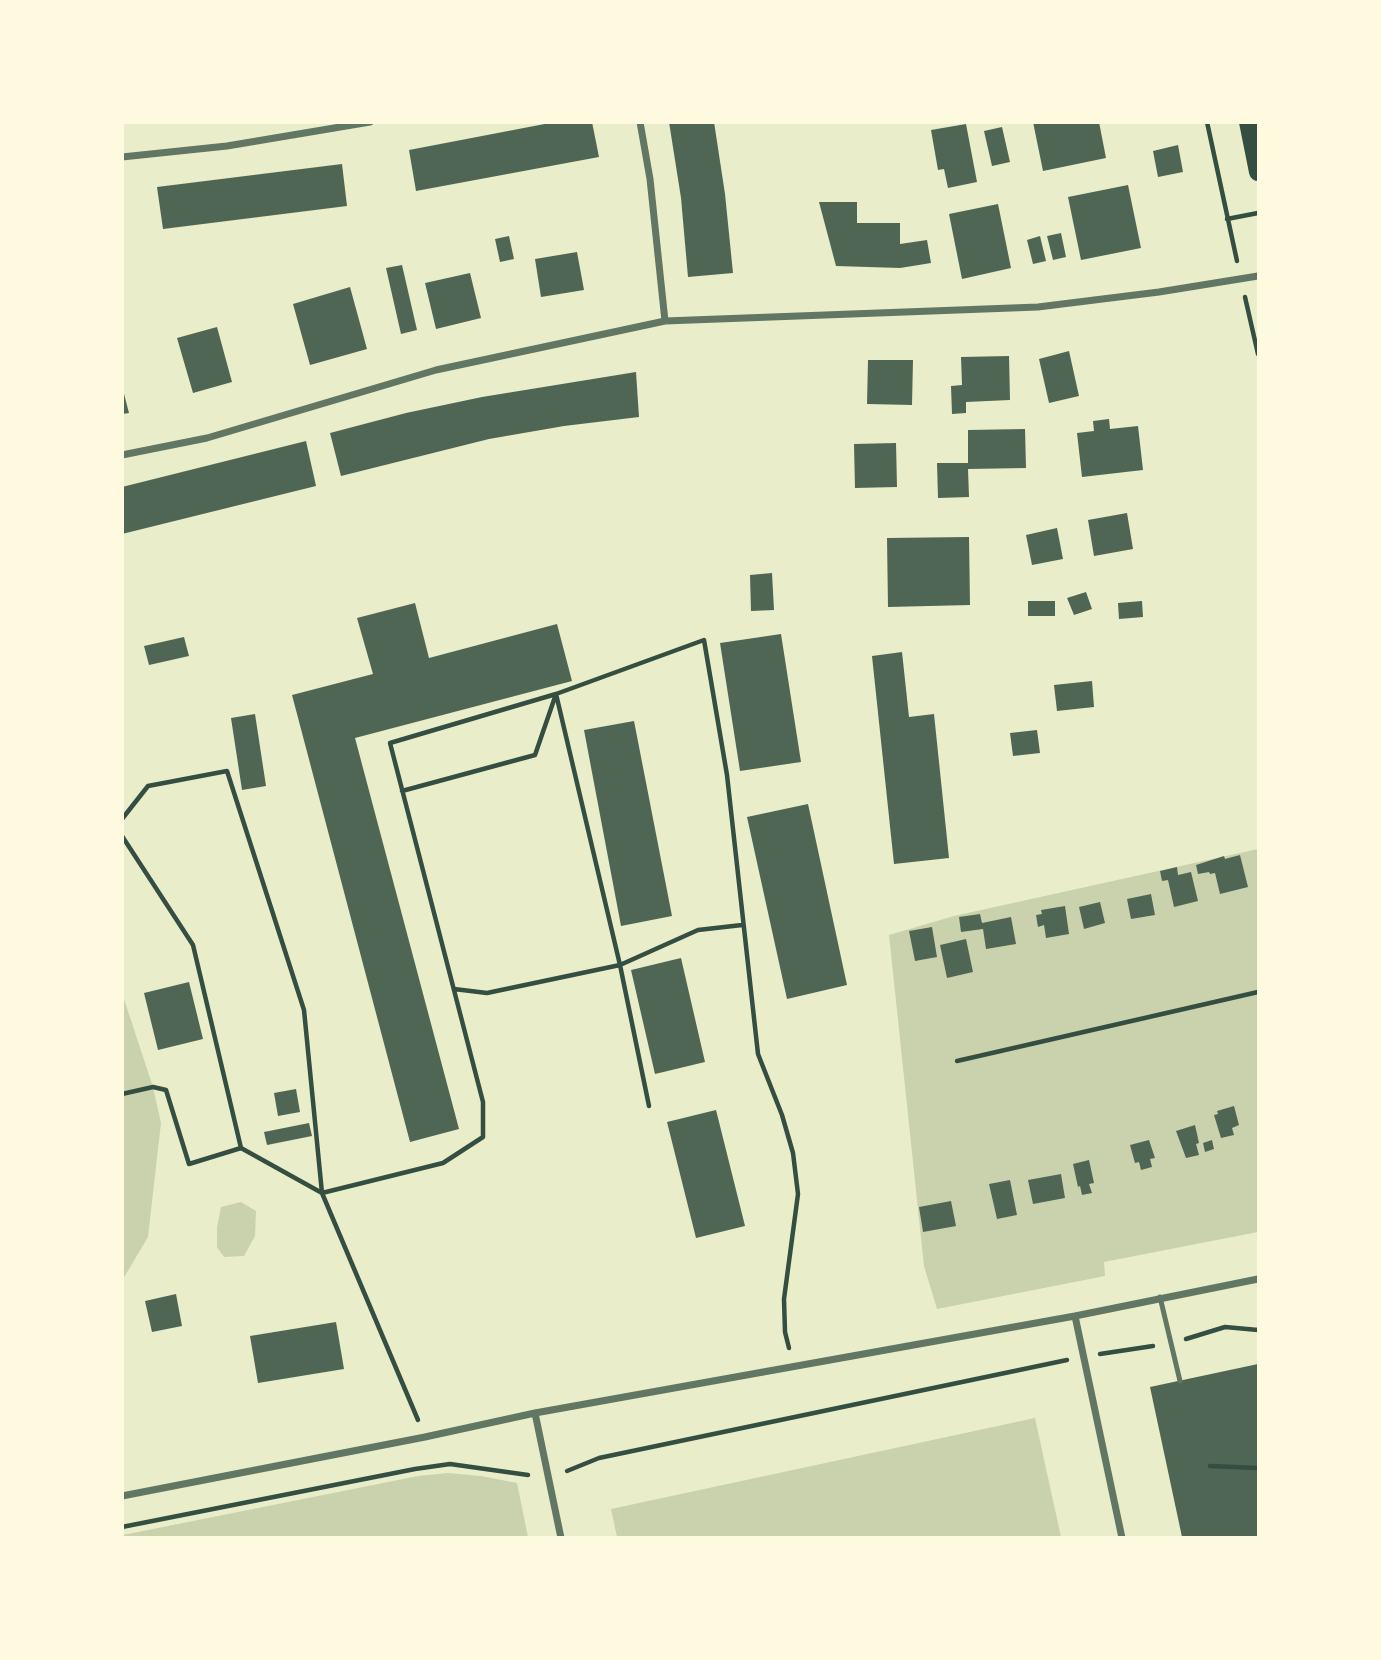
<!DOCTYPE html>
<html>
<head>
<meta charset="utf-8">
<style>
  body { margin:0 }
  #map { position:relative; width:1381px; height:1660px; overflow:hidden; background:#e9edc9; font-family:"IBM Plex Sans",sans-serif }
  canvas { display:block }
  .frame { position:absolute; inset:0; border:124px solid #fefae0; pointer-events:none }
</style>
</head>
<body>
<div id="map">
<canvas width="1381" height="1660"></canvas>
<div class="frame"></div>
</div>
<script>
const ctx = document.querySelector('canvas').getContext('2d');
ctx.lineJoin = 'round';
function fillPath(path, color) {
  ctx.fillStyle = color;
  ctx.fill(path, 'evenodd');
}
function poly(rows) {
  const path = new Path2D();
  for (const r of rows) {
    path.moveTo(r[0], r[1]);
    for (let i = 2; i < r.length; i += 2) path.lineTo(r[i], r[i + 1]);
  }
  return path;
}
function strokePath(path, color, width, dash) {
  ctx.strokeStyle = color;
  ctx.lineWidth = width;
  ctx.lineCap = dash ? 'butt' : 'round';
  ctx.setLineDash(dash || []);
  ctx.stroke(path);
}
fillPath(poly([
  [1258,849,1258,1232,1104,1262,1105,1276,937,1309,924,1266,889,935,954,916],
  [122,993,153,1087,161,1123,148,1237,123,1279],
  [241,1202,256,1211,255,1236,244,1256,224,1257,217,1247,217,1227,221,1207],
  [1035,1418,1061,1537,617,1537,611,1509],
  [448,1473,481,1476,517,1483,528,1537,123,1537,123,1535,418,1476]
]), '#cad2ad');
fillPath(poly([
  [555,122,592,122,599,157,416,191,409,150],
  [669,122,714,122,725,194,733,273,688,277,681,198],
  [1033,122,1099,122,1106,158,1043,171],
  [966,124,977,182,948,188,944,169,938,170,931,130],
  [1002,127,1010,162,992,166,984,131],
  [1178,145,1183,172,1158,177,1153,151],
  [342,164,347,206,163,229,157,187],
  [1128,185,1141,248,1081,260,1068,197],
  [819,202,857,202,857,223,900,223,900,244,927,240,931,263,900,268,836,266],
  [998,204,1011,268,962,279,949,214],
  [1061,233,1066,257,1053,260,1047,236],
  [509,236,514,259,500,262,495,239],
  [1040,236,1046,261,1033,264,1027,240],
  [577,252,584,290,541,297,535,259],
  [402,265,417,330,401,334,386,268],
  [470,273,481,318,436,329,425,283],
  [350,287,367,349,310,365,293,304],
  [217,327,232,382,193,393,177,338],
  [1069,351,1079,396,1049,403,1039,359],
  [1009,356,1010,400,966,402,966,413,952,414,951,386,962,385,961,357],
  [868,360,913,360,912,405,867,404],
  [636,372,639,417,564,426,489,439,341,476,330,433,406,413,482,397],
  [122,386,129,413,122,414],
  [1109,419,1110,429,1138,426,1143,470,1082,477,1077,433,1094,431,1093,421],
  [1025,429,1026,468,968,469,969,497,938,498,937,463,968,463,968,430],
  [306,441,316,486,122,534,122,487],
  [896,443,897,487,855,488,854,444],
  [1127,513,1133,549,1094,556,1088,520],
  [1057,528,1063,559,1032,565,1026,535],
  [969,537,970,605,888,607,887,538],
  [772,573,774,610,751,611,750,575],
  [1086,592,1092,609,1074,615,1067,598],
  [1028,601,1055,601,1055,616,1028,616],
  [1142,601,1143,617,1119,619,1118,603],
  [415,603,429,658,557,624,572,681,355,738,459,1129,410,1142,292,695,373,674,357,618],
  [781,634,801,762,740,771,720,643],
  [184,637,189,656,149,665,144,646],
  [902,652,909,717,934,714,949,858,894,864,872,656],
  [1092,681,1094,707,1057,711,1054,685],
  [255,714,266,786,242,790,231,718],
  [634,721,672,916,621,926,584,730],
  [1037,730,1040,753,1013,756,1010,733],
  [808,804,847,985,787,999,747,817],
  [1240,855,1248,887,1220,894,1215,873,1210,874,1209,872,1198,874,1196,865,1224,856,1225,859],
  [1177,867,1178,875,1191,872,1198,901,1174,907,1168,880,1162,881,1160,871],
  [1151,894,1155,915,1131,919,1127,899],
  [1100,902,1105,923,1084,929,1079,907],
  [1065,906,1069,934,1046,938,1044,925,1038,927,1036,915,1042,914,1041,910],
  [980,914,982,923,1011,917,1016,944,986,949,983,929,961,932,959,917],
  [932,927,937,957,915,961,909,931],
  [966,939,973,972,947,978,940,945],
  [681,958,705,1062,655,1074,631,970],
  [189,982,203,1039,158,1050,144,993],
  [296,1089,300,1112,278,1116,274,1093],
  [1234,1106,1239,1125,1232,1128,1234,1135,1221,1138,1214,1115,1218,1114,1217,1111],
  [716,1110,745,1226,696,1238,667,1122],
  [309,1123,312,1136,267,1145,264,1132],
  [1195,1125,1199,1143,1196,1144,1199,1155,1186,1158,1176,1131],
  [1149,1140,1155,1158,1150,1159,1152,1167,1141,1170,1139,1162,1135,1163,1130,1145],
  [1212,1140,1214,1149,1205,1152,1203,1143],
  [1089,1160,1094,1183,1089,1184,1092,1193,1082,1195,1080,1186,1078,1187,1073,1164],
  [1061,1174,1065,1198,1033,1204,1028,1180],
  [1010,1180,1017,1215,997,1219,989,1184],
  [951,1201,956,1226,923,1232,919,1207],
  [176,1294,182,1326,152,1332,145,1301],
  [336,1322,344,1369,258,1383,250,1336],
  [1258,1364,1258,1537,1182,1537,1150,1387]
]), '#4f6655');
strokePath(poly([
  [1207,122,1237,261],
  [1227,219,1258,213],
  [1245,297,1258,354],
  [402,791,535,755,556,694,620,965,649,1106],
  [122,819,148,786,227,771,304,1010,322,1193,418,1420],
  [122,836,193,945,241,1148,322,1193,443,1163,483,1137,483,1102,390,743,556,694,704,640,727,775,758,1054,782,1115,793,1153,798,1194,784,1299,785,1332,789,1348],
  [454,989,487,993,620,965,698,930,742,925],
  [957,1061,1258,992],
  [122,1094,153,1087,166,1090,189,1164,241,1148],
  [1186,1339,1225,1327,1258,1330],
  [1100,1354,1153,1346],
  [1210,1466,1258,1468],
  [567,1471,599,1458,1067,1360],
  [122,1527,415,1469,450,1464,528,1475]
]), '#344e41', 4.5);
strokePath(poly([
  [1160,1297,1180,1381]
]), '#617663', 5);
strokePath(poly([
  [640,122,650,179,665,321],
  [122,157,227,146,370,122],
  [122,455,207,438,436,370,665,321,1038,307,1159,292,1258,276],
  [1075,1316,1122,1538],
  [535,1413,561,1538],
  [122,1496,425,1437,535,1413,1075,1316,1258,1279]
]), '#617663', 7);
strokePath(poly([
  [1248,122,1258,172]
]), '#344e41', 18);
</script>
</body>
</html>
